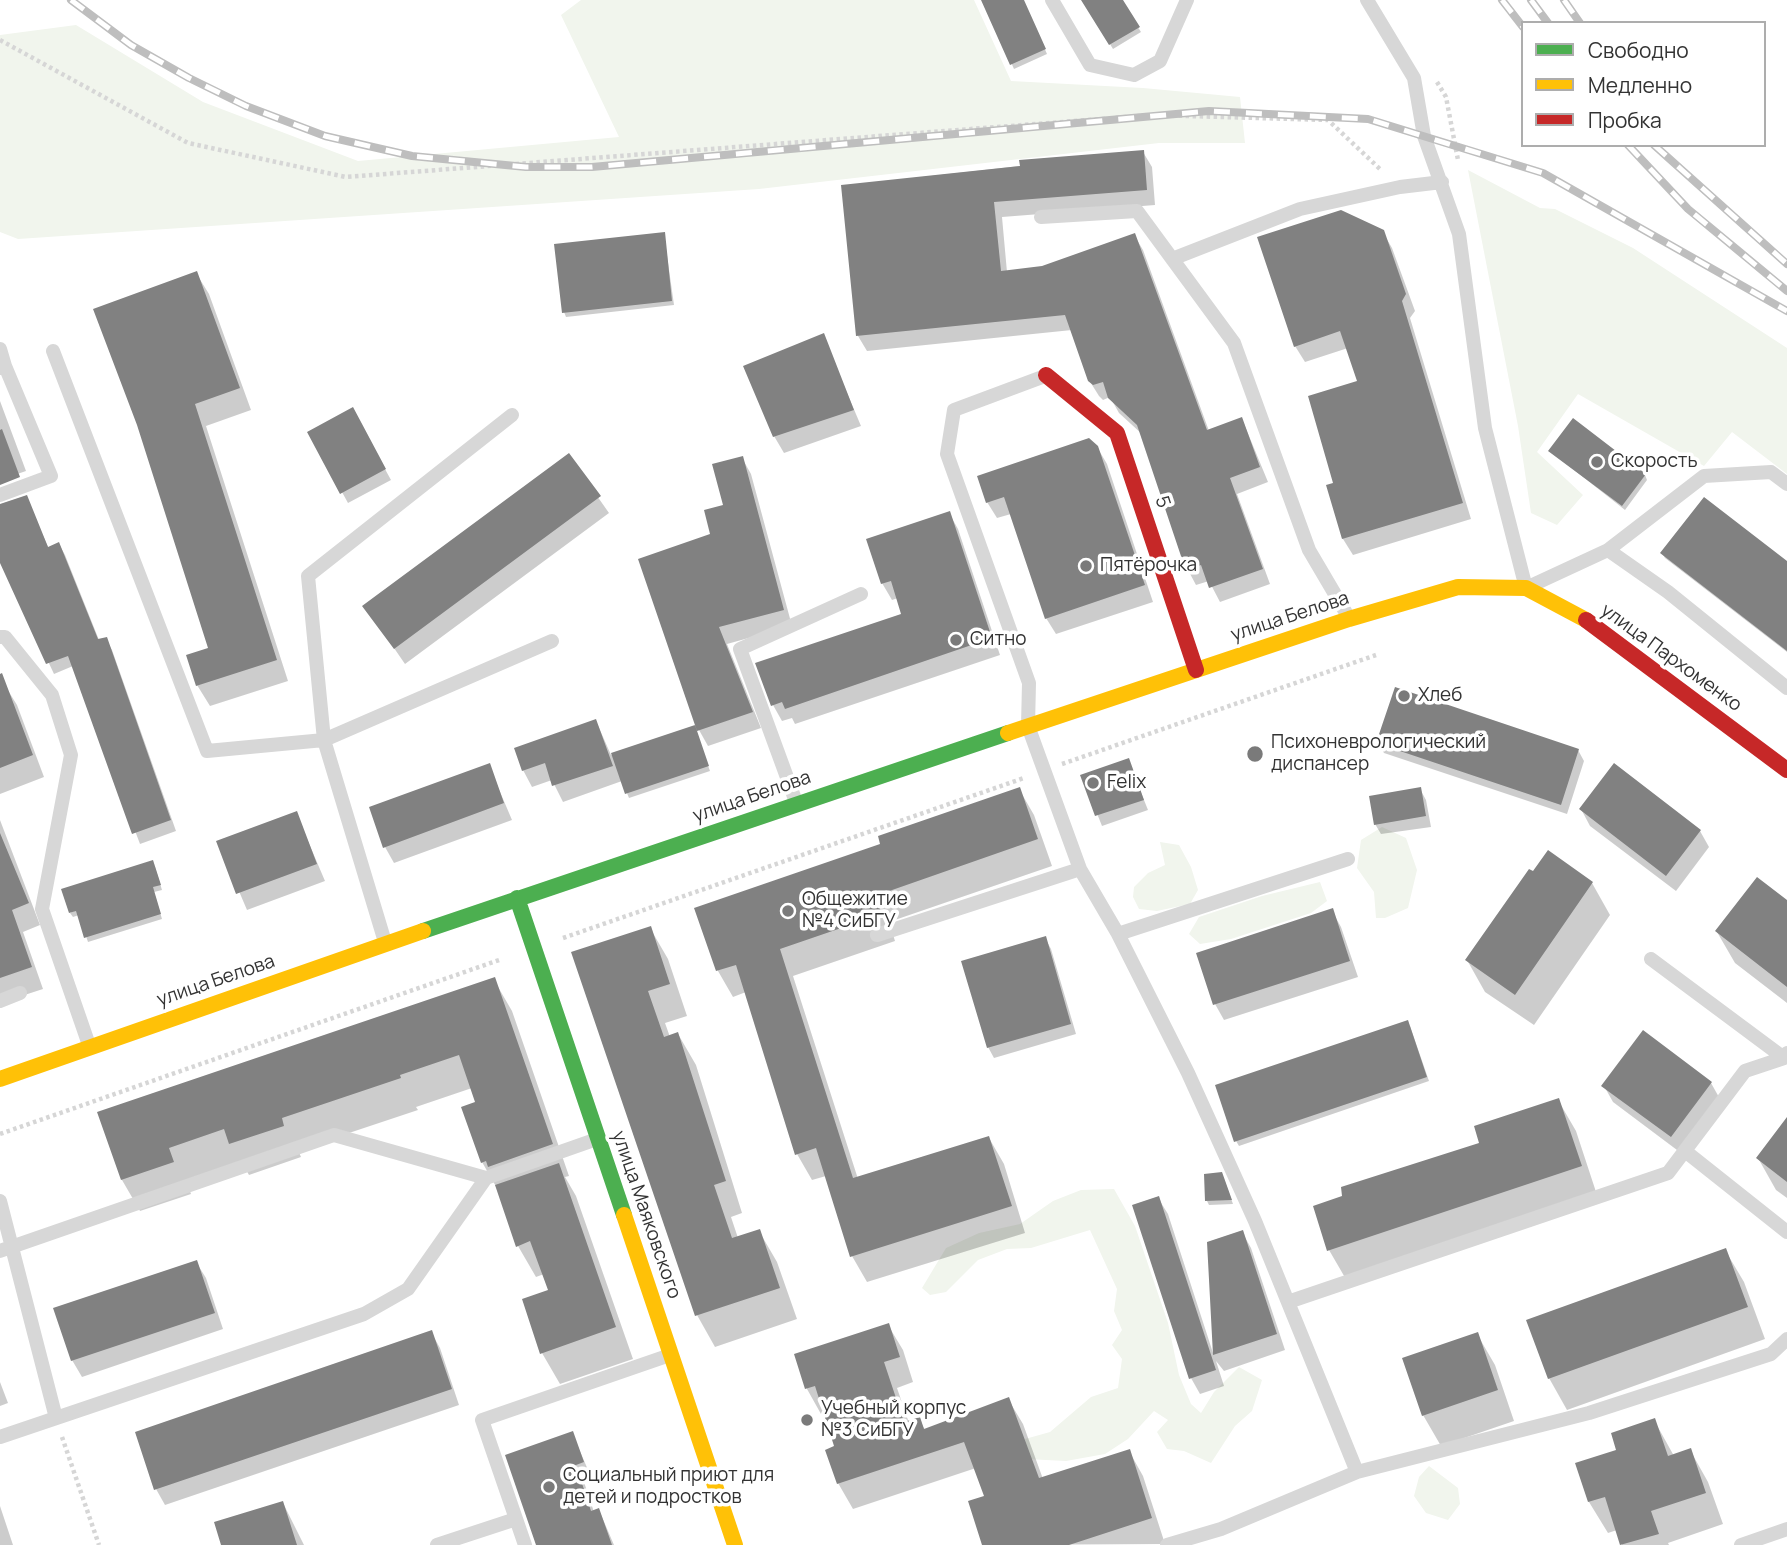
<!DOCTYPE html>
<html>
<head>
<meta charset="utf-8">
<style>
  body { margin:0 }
  #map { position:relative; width:1787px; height:1545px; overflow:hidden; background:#fff; font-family:Manrope,sans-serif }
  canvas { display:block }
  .legend { position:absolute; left:1521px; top:21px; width:245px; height:126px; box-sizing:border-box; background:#fff; border:2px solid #adadad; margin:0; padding:9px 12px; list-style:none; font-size:21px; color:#333 }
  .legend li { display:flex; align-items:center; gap:14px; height:35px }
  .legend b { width:35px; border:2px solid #adadad }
</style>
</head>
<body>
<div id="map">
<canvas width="1787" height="1545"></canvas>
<ul class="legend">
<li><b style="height:9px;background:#4caf50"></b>Свободно</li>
<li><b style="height:9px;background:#ffc107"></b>Медленно</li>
<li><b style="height:9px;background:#c62828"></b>Пробка</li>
</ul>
</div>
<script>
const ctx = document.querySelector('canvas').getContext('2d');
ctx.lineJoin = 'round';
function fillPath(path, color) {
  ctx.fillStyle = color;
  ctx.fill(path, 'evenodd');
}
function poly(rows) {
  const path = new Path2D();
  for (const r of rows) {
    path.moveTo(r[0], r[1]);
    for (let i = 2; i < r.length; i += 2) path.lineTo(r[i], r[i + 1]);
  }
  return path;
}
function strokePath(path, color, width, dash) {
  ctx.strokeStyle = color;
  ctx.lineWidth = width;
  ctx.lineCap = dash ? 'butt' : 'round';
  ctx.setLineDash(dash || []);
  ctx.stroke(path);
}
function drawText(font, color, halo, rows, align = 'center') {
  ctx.font = font + ' Manrope,sans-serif';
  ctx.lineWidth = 7;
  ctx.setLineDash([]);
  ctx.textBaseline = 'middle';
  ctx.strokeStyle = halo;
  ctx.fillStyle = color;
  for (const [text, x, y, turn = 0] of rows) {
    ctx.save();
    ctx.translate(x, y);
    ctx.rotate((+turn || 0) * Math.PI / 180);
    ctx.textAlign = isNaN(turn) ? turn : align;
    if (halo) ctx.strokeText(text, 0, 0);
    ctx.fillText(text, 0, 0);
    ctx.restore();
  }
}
fillPath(poly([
  [581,0,974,0,1011,81,1143,88,1240,97,1245,143,1159,143,759,189,18,239,0,232,0,35,76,25,203,102,358,161,619,137,561,15],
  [1468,170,1540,208,1555,209,1633,248,1787,348,1787,474,1732,432,1704,466,1578,394,1537,452,1583,495,1557,525,1531,513,1518,426],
  [1382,827,1406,838,1417,870,1408,908,1385,918,1376,918,1374,892,1357,868,1361,840],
  [1160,842,1179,845,1191,867,1198,890,1190,904,1157,911,1139,909,1133,897,1134,887,1148,873,1165,865],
  [1320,882,1327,901,1311,913,1231,939,1200,944,1189,934,1199,917,1262,896],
  [1114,1189,1135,1226,1168,1323,1179,1375,1191,1404,1201,1413,1214,1392,1239,1367,1262,1380,1252,1411,1235,1426,1211,1463,1184,1451,1167,1449,1157,1432,1168,1420,1154,1411,1128,1439,1105,1454,1066,1461,1026,1459,1025,1439,1050,1432,1091,1397,1118,1388,1122,1359,1112,1345,1122,1330,1114,1311,1117,1289,1090,1230,1031,1248,1007,1249,978,1260,946,1292,930,1295,922,1288,946,1248,979,1233,1020,1224,1053,1201,1081,1190],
  [1429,1466,1458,1488,1460,1504,1448,1520,1426,1513,1414,1496,1419,1477]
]), '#f1f5ed');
fillPath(poly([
  [983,0,1023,0,1047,54,1014,69],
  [1083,0,1121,0,1141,32,1113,49],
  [1143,152,1152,167,1155,205,1002,217,1007,272,1042,268,1134,235,1143,250,1209,431,1242,419,1268,482,1237,494,1270,584,1220,602,1209,581,1196,585,1188,570,1143,435,1119,413,1110,397,1103,400,1099,396,1089,380,1072,330,867,351,858,336,843,186],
  [1382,231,1392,248,1415,311,1410,318,1471,519,1353,555,1343,539,1335,484,1359,382,1348,348,1305,362,1295,346],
  [664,234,674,305,566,317,564,312],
  [196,273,209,294,251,410,206,426,288,681,210,706,197,685,210,649,138,425],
  [823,336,861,426,784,453,774,436],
  [0,401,26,471,0,480],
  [352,409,391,480,348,503,309,432],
  [1097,447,1107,464,1153,602,1056,634,1046,618,1011,514,997,518,987,502],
  [1550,451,1645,475,1647,480,1625,510],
  [569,456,609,513,405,664,365,606],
  [742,458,751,474,792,626,727,644,761,728,708,746,699,730,725,506],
  [31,509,49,549,59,544,65,555,99,640,106,639,112,650,176,831,140,844,73,666,54,674,0,559,0,522],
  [949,513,958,529,1000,655,795,724,792,718,782,721,773,705,904,615,898,598,892,600,882,583],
  [1662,553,1787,563,1787,652,1665,558],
  [4,684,17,705,44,777,0,794,0,685],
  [596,721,611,755,694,727,710,771,629,798,622,781,563,802,552,780,532,787,523,770],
  [1378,743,1578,750,1584,761,1567,814,1384,753],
  [1128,760,1148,810,1102,826,1082,776],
  [489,766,512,820,394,863,385,847],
  [1019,789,1034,815,1052,866,889,922,895,941,793,976,858,1179,989,1138,1004,1164,1025,1233,867,1282,852,1256,826,1176,812,1180,797,1154,746,992,733,997,718,971,696,909,882,845],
  [1420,789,1426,800,1431,827,1381,834,1375,824],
  [1581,809,1700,831,1709,847,1676,891,1590,826],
  [296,813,325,881,247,910,218,842],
  [0,820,40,925,23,932,43,989,0,1003],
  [155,867,162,890,154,892,162,919,88,942,79,915,73,917,70,913],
  [1533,873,1592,883,1610,915,1534,1025,1485,992,1467,960],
  [1787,902,1787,1003,1735,963,1717,932],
  [1332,911,1341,927,1358,977,1224,1020,1215,1004],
  [650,928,668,959,687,1016,665,1023,670,1037,678,1034,696,1065,742,1213,731,1217,738,1238,759,1231,777,1262,797,1319,715,1347,697,1315,573,953],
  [1045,938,1051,949,1076,1034,994,1058,988,1047],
  [494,980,512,1011,569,1176,565,1177,576,1196,633,1359,560,1384,542,1353,550,1291,544,1274,536,1277,518,1246,498,1190,482,1162,477,1103,472,1088,416,1107,418,1110,298,1150,301,1157,249,1175,241,1161,186,1180,191,1194,140,1211,122,1180,100,1113],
  [1410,1026,1429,1081,1239,1146,1236,1141],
  [1711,1083,1720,1099,1681,1153,1613,1102,1604,1086],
  [1558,1100,1576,1131,1598,1198,1347,1281,1329,1250,1481,1144],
  [1787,1120,1787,1198,1776,1190,1758,1158],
  [1224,1179,1233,1204,1209,1205,1207,1201],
  [1158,1198,1168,1214,1213,1353,1242,1232,1251,1248,1285,1350,1224,1371,1216,1361,1224,1386,1200,1394,1191,1378],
  [1725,1250,1744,1282,1765,1339,1567,1410,1549,1378],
  [196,1262,206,1278,223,1329,82,1377,72,1360],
  [888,1325,903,1350,913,1382,897,1388,909,1423,919,1419,925,1430,1008,1399,1023,1424,1043,1479,1129,1451,1143,1476,1165,1544,984,1545,986,1497,976,1468,853,1509,838,1483,837,1447,825,1412,821,1414,807,1389,796,1355],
  [431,1332,440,1348,459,1405,165,1505,156,1489],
  [1477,1334,1495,1365,1514,1421,1441,1446,1423,1415],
  [0,1382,8,1403,0,1406],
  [1654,1420,1674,1456,1690,1450,1708,1482,1723,1524,1668,1543,1669,1545,1622,1545,1617,1530,1608,1533,1589,1502,1577,1465,1618,1451],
  [572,1433,592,1479,584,1482,594,1512,599,1510,614,1545,538,1545],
  [283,1503,304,1545,223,1545],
  [0,1506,13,1545,0,1545]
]), '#0003');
fillPath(poly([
  [981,0,1024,0,1046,49,1010,65],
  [1081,0,1123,0,1140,27,1109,45],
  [1144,150,1147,190,994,202,1001,271,1042,266,1135,233,1207,430,1242,417,1260,467,1230,478,1263,569,1209,588,1201,565,1186,571,1137,425,1108,398,1103,382,1093,385,1088,381,1065,315,856,336,841,185,1020,166,1019,160],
  [1341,210,1384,230,1406,294,1402,301,1463,503,1342,539,1326,485,1333,483,1308,396,1357,381,1340,331,1294,347,1257,237],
  [665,232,672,301,562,313,554,244],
  [197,271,240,388,195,404,277,660,196,686,186,655,208,648,137,425,93,309],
  [824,333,854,410,773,437,743,366],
  [353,407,386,469,340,494,307,432],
  [1573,418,1646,474,1622,506,1548,451],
  [2,429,20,477,0,485,0,430],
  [1089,438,1098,446,1145,585,1045,619,1004,497,986,503,977,476],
  [569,453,601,496,394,649,362,606],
  [743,456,784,610,719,627,753,712,697,731,638,559,710,534,704,510,723,505,712,464],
  [27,495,48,547,59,542,98,639,107,637,171,820,132,834,68,656,46,664,0,563,0,504],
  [1704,497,1787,561,1787,651,1660,553],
  [950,511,992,638,785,709,782,702,771,706,755,663,901,614,891,581,881,584,866,539],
  [2,673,33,755,0,768,0,674],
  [1395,687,1579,749,1561,805,1376,743],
  [596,719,613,766,552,786,545,763,522,771,514,748],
  [695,725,709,766,625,794,611,753],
  [1129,758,1144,800,1095,816,1080,775],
  [490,763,504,803,383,848,369,807],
  [1614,763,1701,830,1666,876,1579,809],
  [1020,787,1038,839,875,896,882,914,780,949,853,1178,989,1136,1012,1206,850,1257,816,1148,795,1155,736,965,716,971,694,908,880,844,878,836],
  [1421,787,1426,816,1374,825,1369,796],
  [297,811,317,864,236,894,216,841],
  [0,833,29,903,12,910,32,967,0,978],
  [1548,850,1593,882,1515,995,1465,960,1529,869,1533,871],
  [153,860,161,885,153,887,161,914,84,938,76,911,69,913,61,889],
  [1757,877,1787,900,1787,987,1715,931],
  [1333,908,1350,961,1213,1005,1196,953],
  [651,926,670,984,648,991,664,1037,678,1032,726,1181,714,1185,732,1238,760,1229,780,1288,695,1316,571,952],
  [1046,936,1071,1024,987,1048,961,961],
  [495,977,553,1144,488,1167,486,1161,481,1163,461,1107,475,1102,459,1055,400,1075,401,1078,282,1118,284,1126,229,1144,224,1129,169,1148,174,1162,121,1180,97,1112],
  [1408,1020,1427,1077,1234,1142,1215,1085],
  [1643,1030,1712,1082,1671,1137,1601,1086],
  [1559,1098,1582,1166,1327,1251,1313,1206,1342,1196,1341,1187,1479,1143,1474,1126],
  [1787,1117,1787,1182,1756,1158],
  [559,1163,616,1327,540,1354,522,1299,548,1290,530,1241,516,1247,495,1185],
  [1222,1172,1232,1200,1205,1201,1204,1174],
  [1159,1196,1216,1370,1189,1379,1132,1205],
  [1243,1230,1277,1334,1213,1355,1207,1242],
  [1726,1248,1748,1307,1548,1379,1526,1320],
  [197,1260,215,1313,71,1361,53,1308],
  [889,1323,900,1357,884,1362,904,1422,920,1417,924,1429,1009,1397,1039,1478,1130,1449,1152,1518,1069,1545,982,1545,968,1501,984,1496,964,1442,837,1484,825,1450,834,1446,815,1386,805,1389,794,1354],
  [432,1330,452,1389,154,1490,135,1432],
  [1478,1332,1498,1390,1422,1416,1402,1358],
  [1655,1418,1668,1456,1691,1448,1706,1493,1651,1511,1659,1534,1620,1545,1605,1497,1588,1502,1575,1463,1616,1450,1611,1433],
  [573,1431,584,1462,576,1465,591,1511,599,1508,612,1545,536,1545,505,1455],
  [283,1501,297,1545,221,1545,214,1522]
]), '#818181');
strokePath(poly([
  [0,40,188,143,346,177,1153,115,1328,120,1381,170],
  [1437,82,1446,97,1458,160],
  [1062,764,1376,655],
  [563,938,1024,778],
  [0,1134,502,959],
  [62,1437,99,1545]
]), '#d6d6d6', 4.5, [3.5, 3.5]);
strokePath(poly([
  [1052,0,1090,65,1134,75,1160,61,1187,0],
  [1367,0,1414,78,1424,136,1459,234,1485,428,1526,588,1608,550,1704,476,1771,472,1787,484],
  [1041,217,1137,211,1234,343,1309,550,1349,618],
  [1172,259,1300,209,1400,187,1442,182],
  [0,349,5,366],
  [53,351,207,751,324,740,552,641],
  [0,368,5,366,51,476,0,495],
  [1045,376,954,410,947,454,1029,683,1028,726,1080,869,1118,934,1188,1073,1255,1221,1357,1472],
  [1608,550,1668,592,1787,688],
  [0,637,5,637,52,695,71,755,42,909,89,1045],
  [796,802,740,649,861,594],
  [1118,934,1348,859],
  [877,935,1080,869],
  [385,942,324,740,308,576,512,415],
  [1651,959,1784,1058],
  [0,1001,20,993],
  [1685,1151,1787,1232],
  [0,1201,56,1418],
  [0,1251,334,1135,486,1178],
  [1288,1302,1668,1173,1745,1071,1784,1058,1787,1053],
  [0,1437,364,1314,408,1289,486,1178,597,1139],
  [437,1545,516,1519],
  [525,1545,482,1420,670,1355],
  [1167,1545,1221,1529,1357,1472,1589,1413,1771,1354,1787,1339],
  [1741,1545,1787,1529]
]), '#d7d7d7', 14);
strokePath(poly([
  [517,898,624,1215],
  [423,931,1008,733]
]), '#4caf50', 16);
strokePath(poly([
  [1008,733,1349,619,1458,587,1526,588,1586,620],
  [0,1079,423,931],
  [624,1215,735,1545]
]), '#ffc107', 16);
strokePath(poly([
  [1046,375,1117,433,1196,670],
  [1586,620,1787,770]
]), '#c62828', 16);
const rail = poly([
  [71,0,131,45,189,78,246,106,325,136,412,156,526,167,592,167,1209,111,1368,119,1543,173,1787,311],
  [1502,0,1523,27],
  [1531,0,1548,23],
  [1564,0,1580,23],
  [1628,145,1688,209,1787,291],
  [1654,145,1787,264]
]);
strokePath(rail, '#bebebe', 8);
strokePath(rail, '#fff', 5, [16]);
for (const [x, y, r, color] of [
  [1597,462,7,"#7a7a7a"],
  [1086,566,7,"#7a7a7a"],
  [956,640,7,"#7a7a7a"],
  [1404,696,7,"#7a7a7a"],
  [1255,754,9,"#7a7a7a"],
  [1093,783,7,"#7a7a7a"],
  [788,911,7,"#7a7a7a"],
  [807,1420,7,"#7a7a7a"],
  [549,1487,7,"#7a7a7a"]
]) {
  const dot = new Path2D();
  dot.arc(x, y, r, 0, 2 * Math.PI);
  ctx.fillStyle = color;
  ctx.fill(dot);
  strokePath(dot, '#fff', 2.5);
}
drawText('19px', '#333', '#fff', [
  ["Скорость",1611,462],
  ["Пятёрочка",1100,566],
  ["Ситно",970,640],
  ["Хлеб",1418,696],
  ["Психоневрологический",1271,743],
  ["диспансер",1271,765],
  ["Felix",1107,783],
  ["Общежитие",802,900],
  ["№4 СиБГУ",802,922],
  ["Учебный корпус",821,1409],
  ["№3 СиБГУ",821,1431],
  ["Социальный приют для",563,1476],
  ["детей и подростков",563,1498]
], 'left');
drawText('19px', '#333', '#fff', [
  ["5",1162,502,72],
  ["улица Белова",1290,617,-18],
  ["улица Пархоменко",1671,658,36],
  ["улица Белова",752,797,-19],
  ["улица Белова",216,981,-19],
  ["улица Маяковского",646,1215,71]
]);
</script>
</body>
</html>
